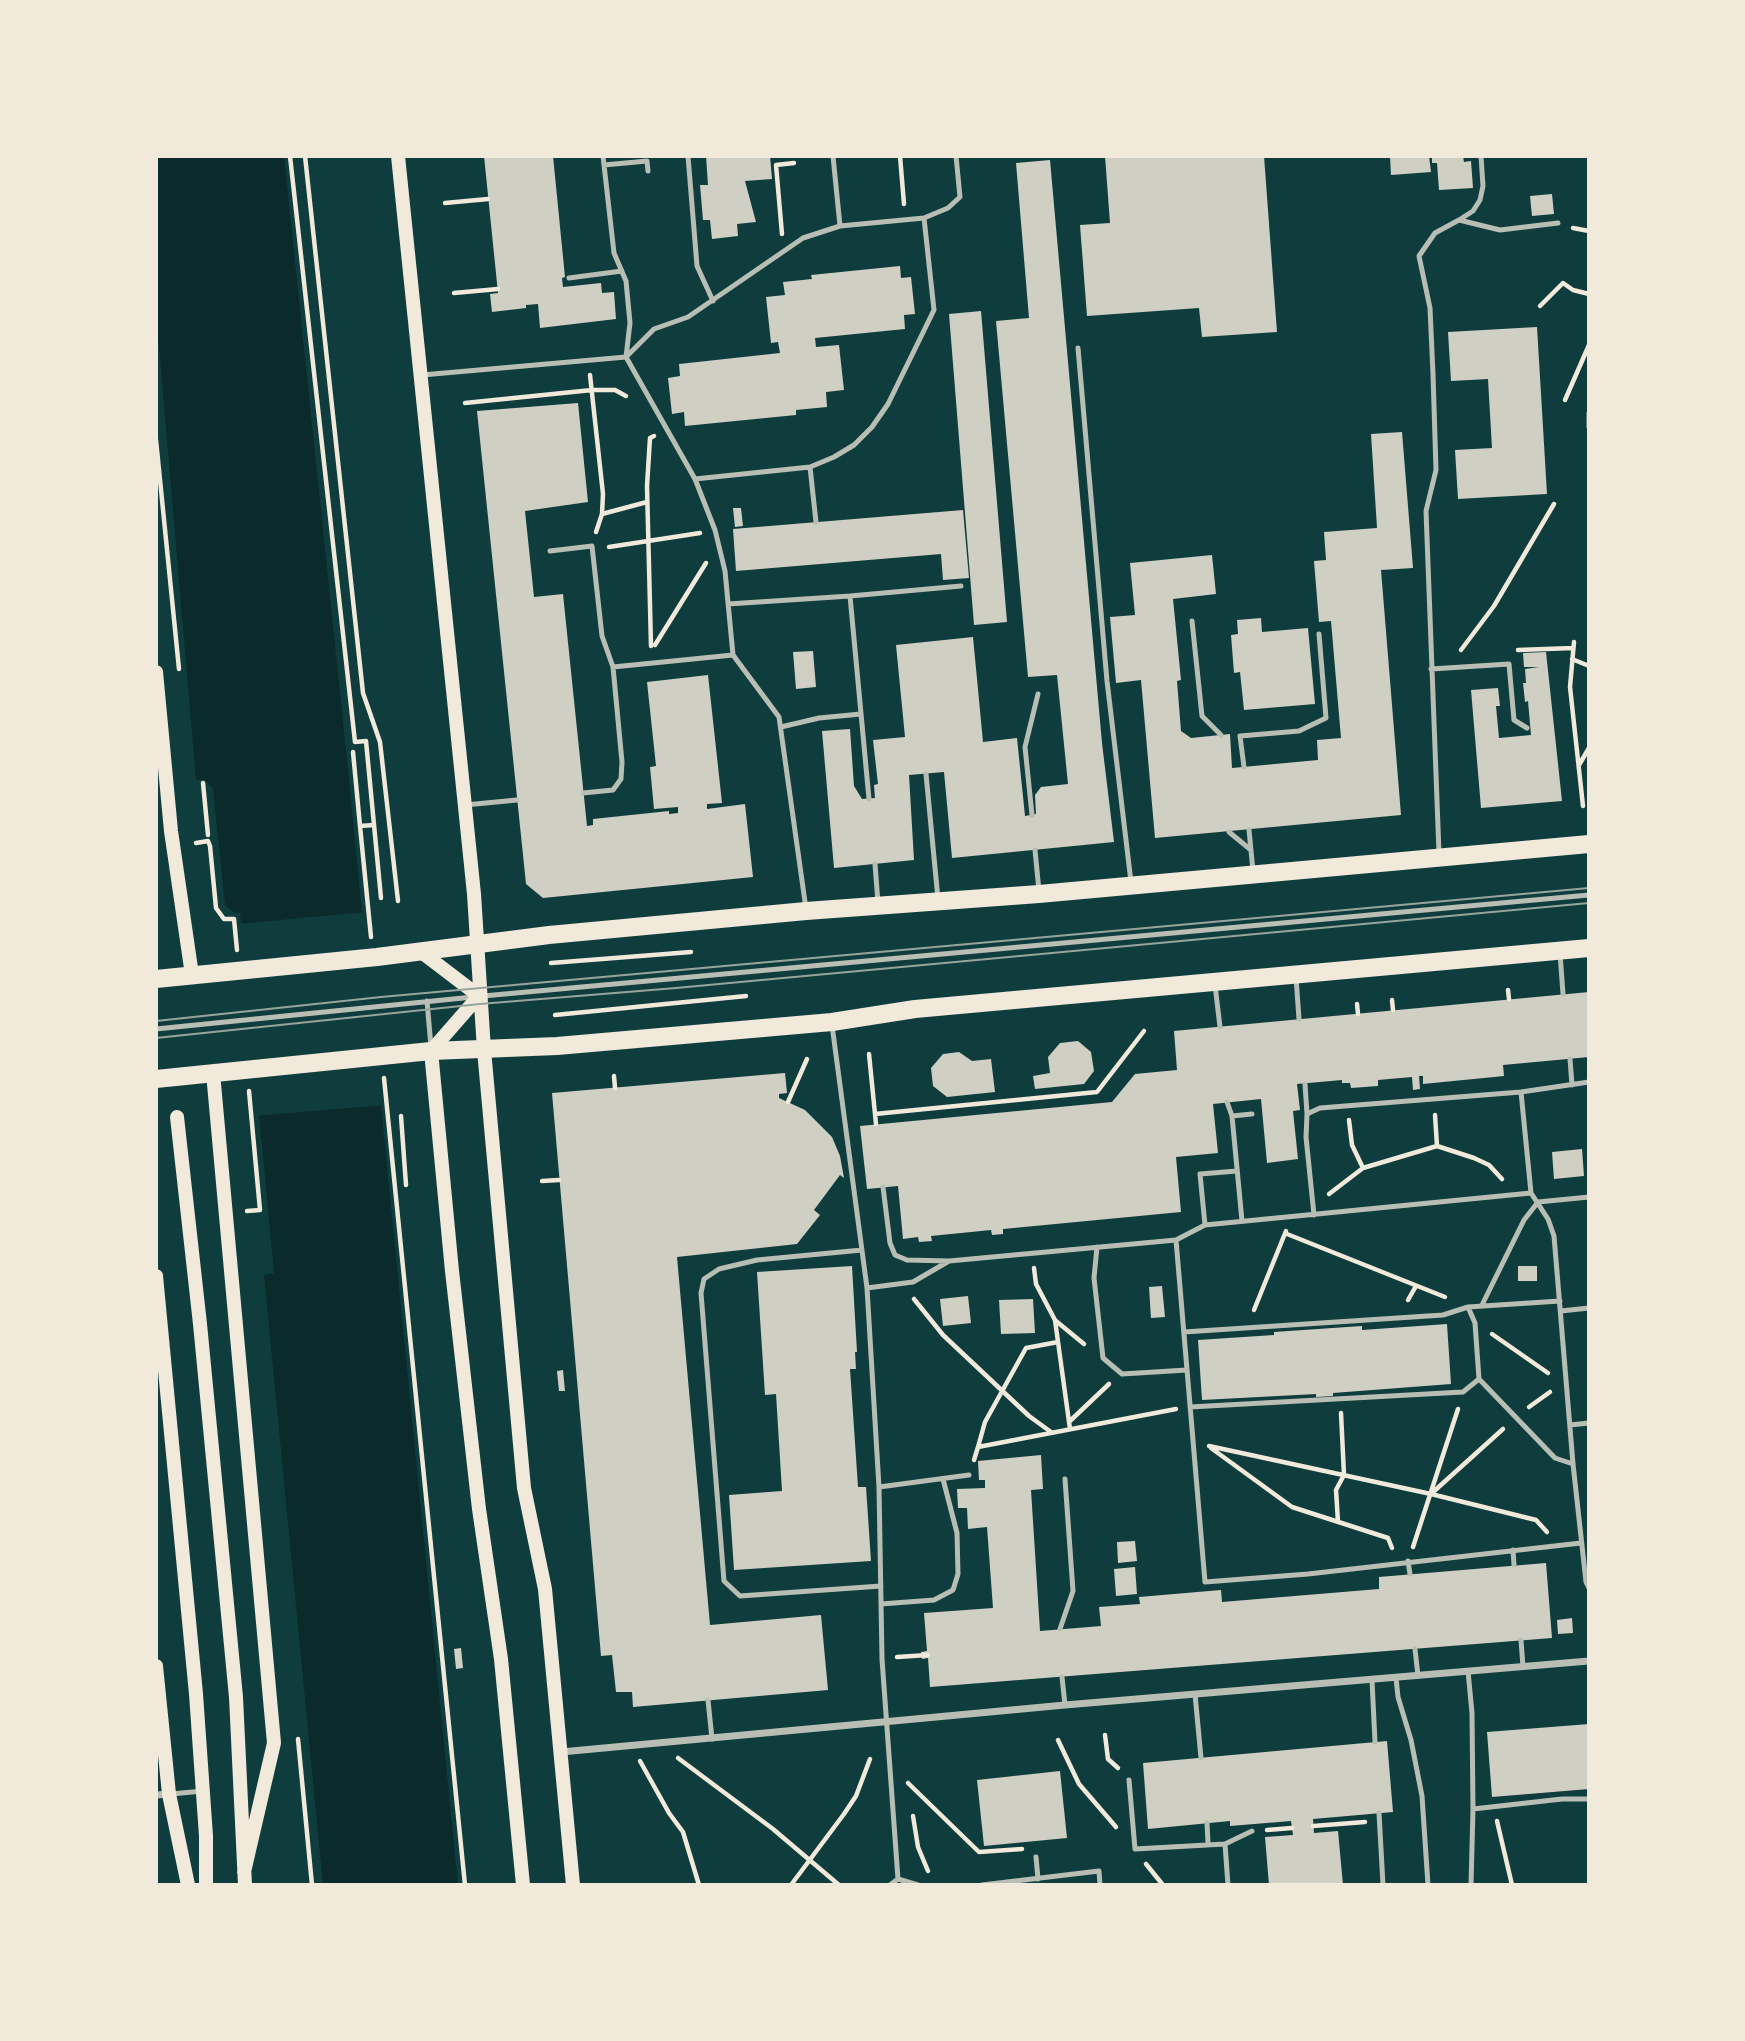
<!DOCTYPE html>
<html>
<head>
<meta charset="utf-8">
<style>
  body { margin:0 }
  #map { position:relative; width:1745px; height:2041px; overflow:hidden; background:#0f3d3e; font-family:"Nunito Sans",sans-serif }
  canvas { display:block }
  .frame { position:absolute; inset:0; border:158px solid #f1e9da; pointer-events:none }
</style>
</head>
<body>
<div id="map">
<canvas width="1745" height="2041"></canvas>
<div class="frame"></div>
</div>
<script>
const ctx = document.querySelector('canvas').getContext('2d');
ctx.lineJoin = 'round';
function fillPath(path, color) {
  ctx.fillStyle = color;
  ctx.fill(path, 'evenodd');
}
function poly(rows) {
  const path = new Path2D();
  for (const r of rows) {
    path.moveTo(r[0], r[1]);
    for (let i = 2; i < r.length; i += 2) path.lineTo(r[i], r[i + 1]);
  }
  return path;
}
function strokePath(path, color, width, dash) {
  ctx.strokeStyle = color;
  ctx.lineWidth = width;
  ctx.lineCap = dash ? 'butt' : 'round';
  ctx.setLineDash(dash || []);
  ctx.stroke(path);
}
fillPath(poly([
  [156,156,284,156,346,750,458,1885,323,1885,264,1275,274,1273,240,913,233,912,225,905,213,789,205,780,196,780,156,311]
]), '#0a2a2b');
fillPath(poly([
  [365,912,383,1105,255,1116,238,924]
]), '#0f3d3e');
fillPath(poly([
  [484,156,553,156,565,277,562,278,563,287,601,283,602,293,614,292,616,319,540,328,538,304,526,305,526,308,492,312,490,294,498,293],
  [706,156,770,156,772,179,745,181,756,222,737,224,738,236,712,239,710,220,703,220,700,185,708,185],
  [1105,156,1264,156,1277,332,1202,337,1199,308,1087,316,1080,225,1110,223],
  [1390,156,1429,156,1431,172,1391,175],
  [1432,156,1463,156,1464,162,1471,161,1473,188,1439,190,1437,163,1432,163],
  [1050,160,1102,743,1114,842,952,858,944,772,909,775,914,860,834,868,822,731,850,729,854,786,862,799,875,798,874,785,878,784,873,740,905,737,896,645,973,637,983,742,1017,738,1025,816,1036,814,1035,795,1041,787,1068,784,1057,675,1028,677,996,321,1029,318,1016,163],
  [1552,194,1554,214,1532,216,1530,196],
  [900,266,901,278,911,277,915,314,904,315,905,329,815,338,816,347,839,345,844,390,826,392,827,407,796,410,796,415,685,426,684,412,672,414,668,378,680,376,679,364,780,353,778,342,771,343,766,297,785,295,783,282,812,279,811,275],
  [981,311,1007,622,974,625,949,314],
  [1537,327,1547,494,1458,499,1455,450,1492,448,1488,379,1451,381,1448,332],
  [578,403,588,502,525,511,534,597,563,594,587,826,593,825,593,819,669,811,669,814,678,813,678,807,654,809,650,767,656,766,647,682,708,675,722,803,707,804,707,809,745,804,753,877,543,898,526,884,477,411],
  [1402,432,1413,568,1381,570,1401,815,1155,838,1141,680,1116,683,1110,617,1135,615,1130,563,1212,555,1216,594,1173,599,1181,680,1177,681,1181,731,1191,738,1230,734,1232,768,1318,760,1317,740,1341,738,1331,621,1319,622,1314,561,1326,560,1324,532,1377,528,1371,434],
  [733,508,741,508,743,526,735,527],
  [963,510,969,578,943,580,941,554,736,571,733,529],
  [1261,618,1262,632,1308,628,1315,704,1244,710,1240,672,1234,673,1231,635,1238,634,1237,620],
  [813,651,816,687,796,689,793,652],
  [1546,652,1562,801,1481,808,1471,690,1498,688,1500,706,1496,706,1499,738,1531,735,1528,701,1525,702,1523,683,1526,683,1525,669,1539,667,1524,667,1523,653],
  [1589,992,1589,1057,1503,1065,1504,1076,1423,1084,1423,1076,1419,1076,1420,1089,1413,1090,1412,1077,1378,1080,1378,1086,1351,1088,1350,1083,1342,1083,1342,1080,1297,1084,1300,1110,1293,1111,1298,1159,1267,1163,1261,1099,1213,1104,1218,1153,1176,1157,1181,1212,1003,1229,1003,1234,992,1235,991,1230,931,1236,932,1241,919,1242,918,1237,903,1239,898,1186,867,1189,860,1126,1112,1102,1135,1074,1177,1070,1174,1031],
  [1078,1041,1091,1052,1094,1071,1084,1084,1035,1089,1033,1076,1050,1073,1048,1057,1060,1043],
  [959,1052,972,1061,991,1059,995,1092,947,1097,933,1086,931,1068,943,1054],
  [785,1073,787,1093,779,1094,779,1098,805,1110,832,1137,840,1156,844,1178,840,1175,814,1210,820,1215,797,1244,677,1257,710,1625,821,1615,828,1690,633,1707,632,1692,616,1692,612,1655,601,1656,552,1093],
  [1582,1149,1584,1176,1554,1179,1552,1152],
  [852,1266,857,1352,855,1352,856,1369,850,1369,858,1487,866,1487,871,1561,734,1570,729,1495,782,1491,776,1394,765,1395,757,1272],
  [1518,1266,1537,1266,1537,1281,1518,1281],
  [1162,1286,1165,1317,1151,1318,1149,1287],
  [968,1296,971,1323,943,1326,940,1299],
  [1033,1299,1035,1333,1001,1334,999,1300],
  [1447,1324,1451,1384,1333,1393,1333,1396,1316,1397,1316,1394,1202,1400,1198,1340,1274,1335,1274,1332,1362,1326,1362,1330],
  [563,1370,565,1391,559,1391,557,1371],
  [1041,1455,1043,1489,1031,1490,1040,1631,1101,1626,1099,1607,1140,1604,1139,1597,1221,1590,1222,1602,1379,1589,1379,1577,1546,1563,1552,1638,930,1687,928,1658,922,1659,921,1652,927,1651,924,1613,993,1608,987,1527,968,1529,967,1508,958,1508,957,1489,985,1488,985,1480,979,1480,978,1461],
  [1135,1541,1137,1561,1118,1563,1117,1542],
  [1135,1567,1137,1594,1116,1596,1114,1569],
  [1572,1618,1573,1633,1558,1634,1557,1620],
  [461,1648,463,1668,456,1669,454,1649],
  [1589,1724,1589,1789,1492,1797,1487,1732],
  [1387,1741,1393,1812,1313,1819,1314,1833,1338,1831,1343,1885,1269,1885,1265,1837,1293,1835,1291,1821,1230,1826,1230,1821,1148,1829,1143,1763],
  [1060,1771,1067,1838,984,1846,977,1780]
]), '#cfcfc3');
strokePath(poly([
  [290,156,355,742,366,741,381,898],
  [305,156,363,693,380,742,398,901],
  [900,156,904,204],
  [445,203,488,199],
  [1573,228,1589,231],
  [782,234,776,165,794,163],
  [454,293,498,289],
  [1540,306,1563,283,1573,290,1589,294],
  [590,375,603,494,602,514,596,532],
  [1565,400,1589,345],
  [465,403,592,390,615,390,626,396],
  [156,440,179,669],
  [602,514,647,502],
  [609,547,700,533],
  [1574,642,1570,687,1583,806],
  [655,645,706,563],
  [651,646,647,486,650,438,654,436],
  [1461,650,1494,606,1554,504],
  [1518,650,1573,648],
  [1572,659,1589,666],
  [353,752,360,826],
  [1579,765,1589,748],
  [203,783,208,835],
  [196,843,208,841,210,846,216,908,224,919,234,919,237,950],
  [371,937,360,826,374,825],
  [551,963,691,952],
  [1508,990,1509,999],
  [1392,1000,1393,1010],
  [1357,1004,1358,1014],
  [555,1015,746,996],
  [869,1054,876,1124],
  [614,1076,615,1088],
  [384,1078,465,1885],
  [788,1102,807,1059],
  [875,1114,1097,1092,1144,1031],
  [1435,1115,1437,1146],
  [401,1116,406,1185],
  [1349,1120,1352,1145,1363,1168],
  [542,1181,559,1180],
  [1329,1194,1363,1168,1437,1146,1474,1158,1489,1165,1502,1179],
  [247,1211,260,1210,249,1091],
  [1287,1234,1445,1297],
  [1034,1268,1036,1284,1055,1320,1070,1429],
  [914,1299,943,1335,1029,1416,1051,1432],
  [1408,1300,1416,1286],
  [1254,1310,1286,1231],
  [1056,1321,1084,1344],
  [1492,1334,1548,1373],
  [1529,1407,1550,1392],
  [1070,1421,1109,1384],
  [1209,1446,1431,1494,1536,1520,1547,1532],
  [978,1447,985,1422,1026,1348,1058,1342],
  [1211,1448,1292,1507,1388,1538,1392,1548],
  [974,1460,978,1447,1176,1409],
  [1432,1493,1503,1429],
  [1338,1522,1336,1490,1344,1475,1341,1413],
  [1413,1547,1458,1409],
  [897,1657,928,1655],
  [1105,1735,1108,1759,1118,1768],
  [298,1739,312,1885],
  [1058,1740,1079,1784,1116,1827],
  [678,1758,773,1829,839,1885],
  [640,1761,669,1813,683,1832,699,1885],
  [908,1783,979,1852,1022,1849],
  [913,1816,918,1847,928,1871],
  [1497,1821,1512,1885],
  [1313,1826,1365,1822],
  [1267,1830,1292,1828],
  [1146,1864,1163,1885],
  [791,1885,844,1814,856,1796,870,1759]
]), '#f1e9da', 4.5);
strokePath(poly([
  [688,156,697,266,713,301],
  [833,156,840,226],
  [604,165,647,161,648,171],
  [1459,220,1473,211,1480,200,1483,186,1481,156],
  [569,278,622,271],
  [1078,348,1107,681,1131,882],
  [422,375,626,357,630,323,626,281,614,253,603,156],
  [1589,413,1589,427],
  [810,467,816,522],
  [695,479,810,467,834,457,854,445,872,427,888,404,934,310,924,218],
  [550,551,592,546,602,636,613,667,622,762,621,779,613,790,583,793],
  [850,596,961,586],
  [728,604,850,596,869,799],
  [1192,621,1202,716,1221,735],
  [613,667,733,655],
  [1431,669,1509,664,1514,720,1527,728],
  [781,727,819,718,861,714],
  [1244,767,1240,736,1299,731,1326,718,1319,634],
  [926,774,938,899],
  [465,805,517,800],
  [1032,815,1025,747,1038,694],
  [1249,830,1253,871],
  [1229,832,1251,850],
  [1035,850,1039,891],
  [1439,853,1426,511,1436,470,1433,374,1430,308,1419,256,1435,233,1459,220,1500,230,1558,223],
  [875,864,878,903],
  [806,909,779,717,733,655,725,571,715,530,695,479,626,357,654,329,688,317,803,238,840,226,924,218,948,208,960,197,956,156],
  [1560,953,1563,994],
  [1296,977,1299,1019],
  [1215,985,1220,1027],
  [483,996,1589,895],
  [427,1001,431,1047],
  [832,1025,867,1288,879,1487,882,1659,898,1879],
  [156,1029,473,997],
  [1570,1059,1572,1085],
  [1305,1084,1307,1114],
  [1521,1092,1531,1193,1548,1219,1554,1236,1573,1464,1586,1582,1589,1588],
  [1227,1102,1232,1116],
  [883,1187,890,1243,895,1255,907,1260,949,1261,1176,1240,1205,1225,1531,1193],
  [1314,1215,1306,1137,1307,1114,1320,1108,1521,1092,1589,1082],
  [1242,1221,1232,1116,1252,1114],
  [1205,1225,1200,1174,1237,1171],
  [1176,1240,1205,1582,1308,1574,1581,1543],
  [1097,1247,1094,1278,1103,1358,1122,1374,1187,1370],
  [862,1250,757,1260,719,1269,704,1279,701,1293,724,1581,740,1596,881,1586],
  [867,1288,913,1282,949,1261],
  [1482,1305,1524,1220,1538,1202,1589,1197],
  [1468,1307,1475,1323,1479,1379,1555,1458,1573,1464],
  [1561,1311,1589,1308],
  [1184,1332,1443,1315,1468,1307,1560,1301],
  [1190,1407,1463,1392,1479,1379],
  [1570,1425,1589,1423],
  [879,1487,969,1475],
  [1513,1550,1514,1565],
  [1408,1561,1410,1574],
  [881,1604,934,1600,953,1590,958,1574,957,1533,943,1479],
  [1060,1629,1073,1591,1065,1479],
  [1521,1640,1523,1667],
  [1415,1649,1418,1676],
  [1468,1671,1472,1713,1473,1809,1471,1885],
  [1062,1677,1065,1705],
  [1396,1678,1398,1697,1411,1740,1422,1796,1428,1885],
  [1372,1680,1375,1742],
  [1195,1694,1201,1758],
  [708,1700,712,1739],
  [1129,1780,1135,1849,1225,1844,1228,1885],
  [171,1794,203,1791],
  [1473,1809,1562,1799,1589,1799],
  [1379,1813,1383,1885],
  [1207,1823,1208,1843],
  [1225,1844,1252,1831],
  [1036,1857,1038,1879],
  [890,1885,898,1879,918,1885],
  [982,1885,1099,1871,1100,1885]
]), '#b8beb3', 5);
strokePath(poly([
  [561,1752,1065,1705,1589,1661],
  [156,1795,169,1794]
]), '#b8beb3', 7);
strokePath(poly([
  [398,156,474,894,484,1050,524,1488,545,1589,573,1885],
  [156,672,171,831,192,975],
  [420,951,479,996],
  [479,996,431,1051,452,1271,479,1509,501,1659,523,1885],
  [213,1073,274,1743,244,1872],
  [177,1117,200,1324,236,1697,245,1885],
  [156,1276,196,1694,206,1836,206,1885],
  [156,1666,169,1794,188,1885]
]), '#f1e9da', 14);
strokePath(poly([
  [156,979,377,957,549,935,806,911,1039,894,1589,844],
  [156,1079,431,1051,557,1046,832,1022,915,1009,1589,948]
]), '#f1e9da', 18);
strokePath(poly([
  [156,1021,381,997,1589,888],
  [156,1038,480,1004,676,988,1589,903]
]), '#97a49c', 2);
</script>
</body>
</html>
